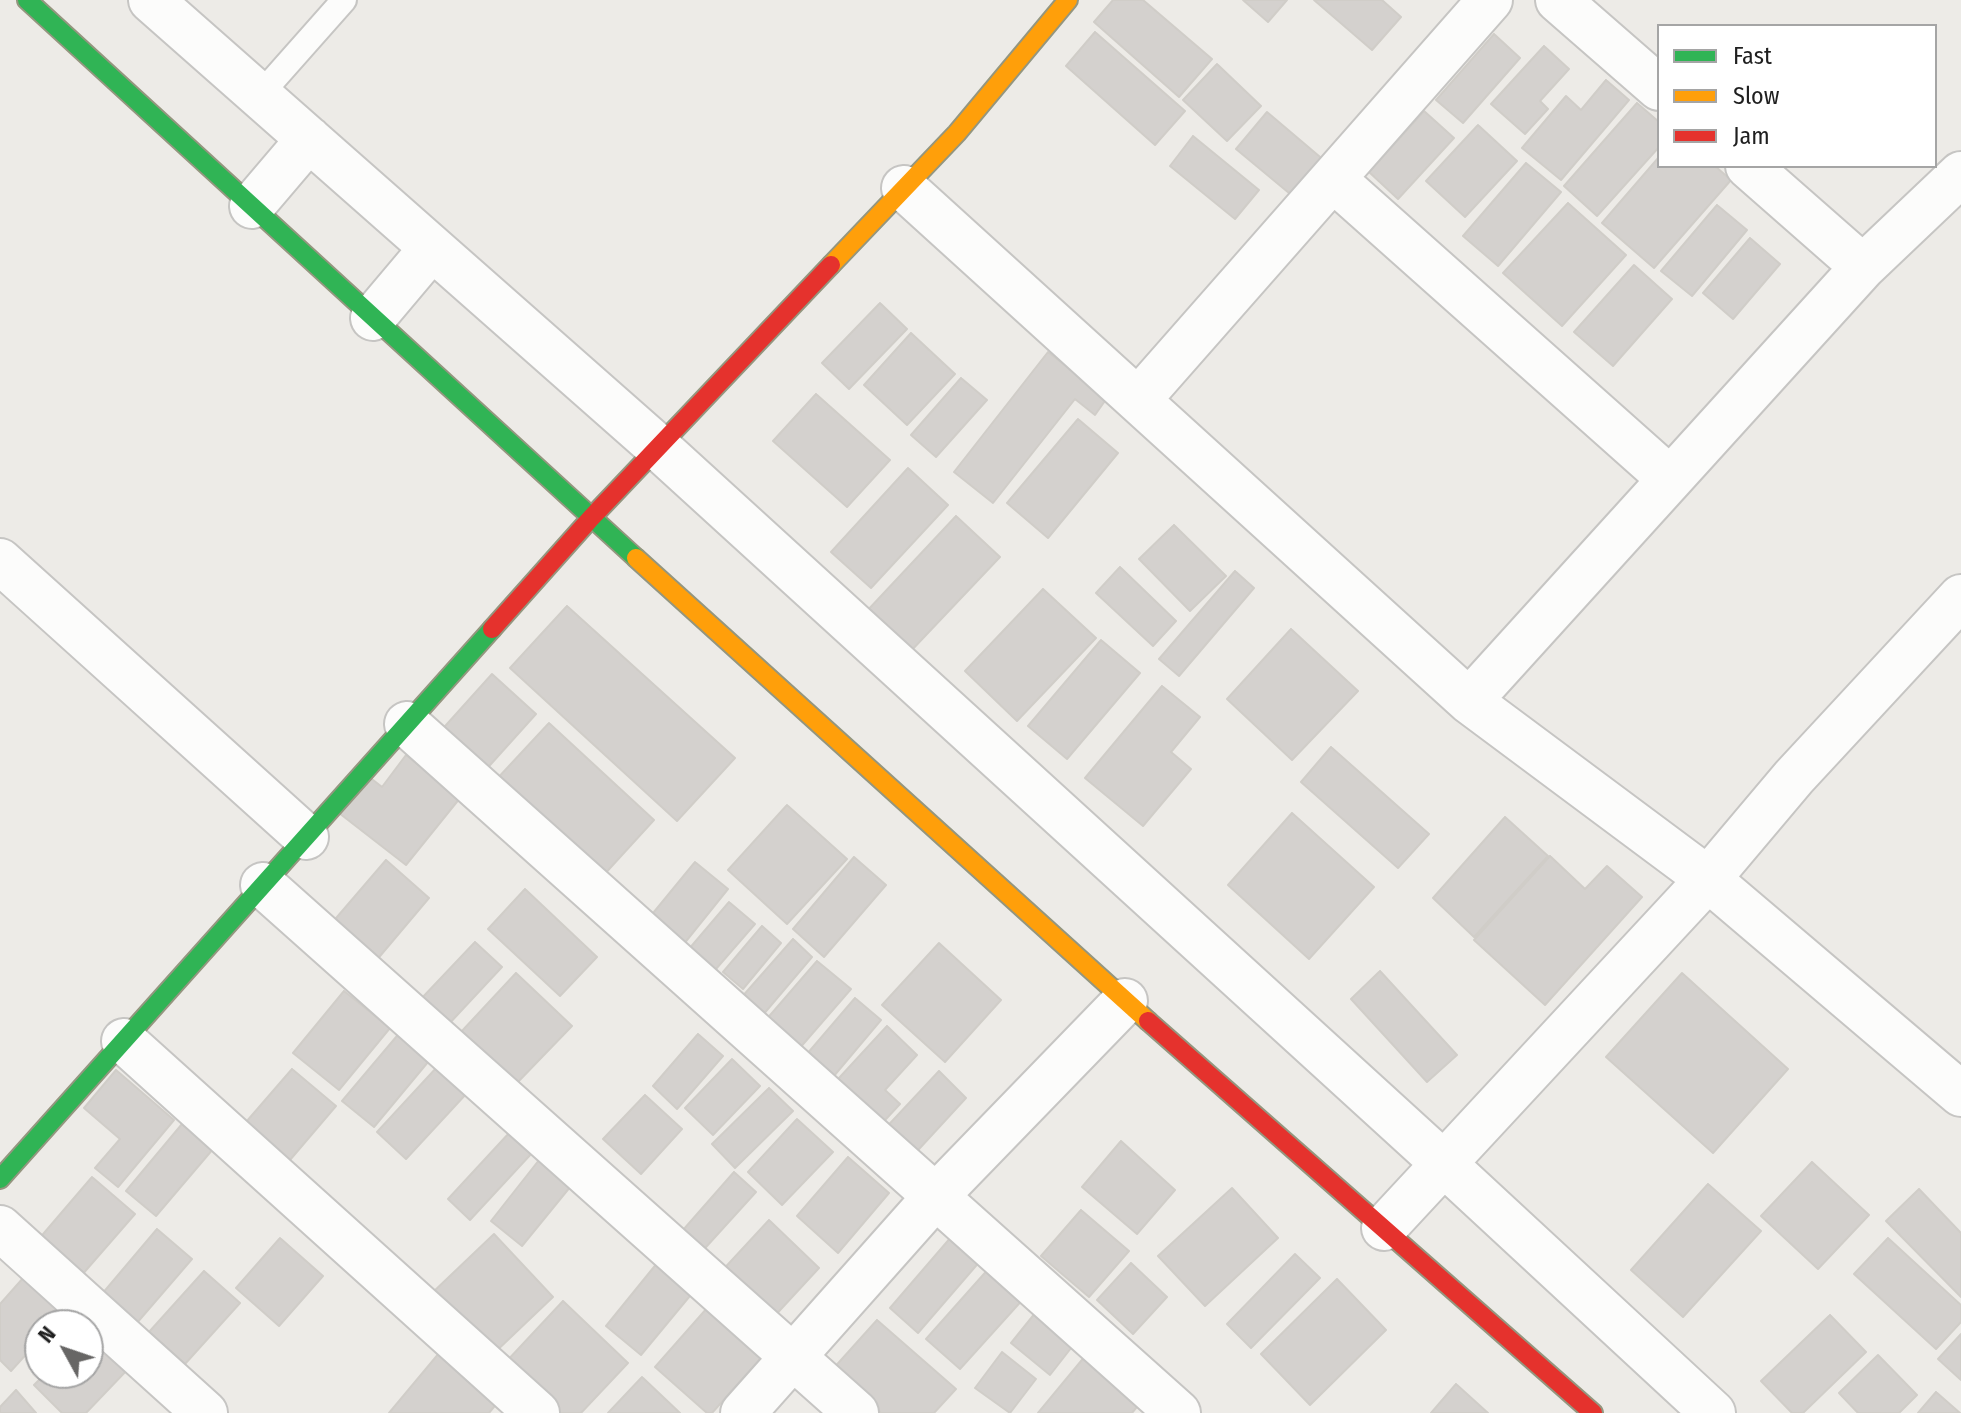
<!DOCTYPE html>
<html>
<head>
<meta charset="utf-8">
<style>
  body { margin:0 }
  #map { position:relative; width:1961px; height:1413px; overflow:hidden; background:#edebe7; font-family:"Fira Sans Condensed",sans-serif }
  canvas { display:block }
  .legend { position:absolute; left:1657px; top:24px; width:280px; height:144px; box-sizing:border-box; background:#fff; border:2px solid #a5a5a5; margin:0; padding:10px 14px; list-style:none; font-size:24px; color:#1f1f1f }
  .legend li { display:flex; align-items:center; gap:16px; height:40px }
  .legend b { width:40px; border:2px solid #a5a5a5 }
  .north { position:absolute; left:24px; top:1309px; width:80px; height:80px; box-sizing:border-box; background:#fff; border:2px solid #a5a5a5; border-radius:50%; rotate:310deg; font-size:22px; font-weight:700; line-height:32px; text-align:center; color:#1f1f1f }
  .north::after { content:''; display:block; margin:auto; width:28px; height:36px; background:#676665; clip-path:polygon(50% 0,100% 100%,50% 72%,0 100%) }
</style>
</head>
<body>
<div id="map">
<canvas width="1961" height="1413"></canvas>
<ul class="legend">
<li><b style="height:10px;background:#30b455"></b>Fast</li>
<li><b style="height:10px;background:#ff9f0a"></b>Slow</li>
<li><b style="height:10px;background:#e5322d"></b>Jam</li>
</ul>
<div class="north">N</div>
</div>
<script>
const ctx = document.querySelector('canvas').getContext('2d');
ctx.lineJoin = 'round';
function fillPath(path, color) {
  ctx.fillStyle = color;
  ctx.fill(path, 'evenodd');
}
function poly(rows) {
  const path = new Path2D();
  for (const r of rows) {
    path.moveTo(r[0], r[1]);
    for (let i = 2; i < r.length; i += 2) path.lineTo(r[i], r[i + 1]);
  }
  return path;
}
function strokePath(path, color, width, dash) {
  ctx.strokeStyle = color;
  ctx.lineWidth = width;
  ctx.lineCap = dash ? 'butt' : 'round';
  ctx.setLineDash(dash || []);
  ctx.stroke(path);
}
const building = poly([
  [1113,0,1143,0,1212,59,1179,97,1094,22,1113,0],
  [1243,0,1287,0,1268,22,1243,0],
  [1314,0,1382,0,1401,17,1372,50,1314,0],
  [1095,32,1185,111,1155,145,1066,66,1095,32],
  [1494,34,1520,58,1463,123,1436,100,1494,34],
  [1544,46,1569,69,1540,101,1548,109,1525,134,1491,104,1544,46],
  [1217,64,1261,106,1227,141,1183,100,1217,64],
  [1606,80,1629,100,1561,180,1522,148,1566,96,1581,110,1606,80],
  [1637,103,1659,122,1659,147,1597,216,1564,186,1637,103],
  [1424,111,1454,138,1398,199,1369,172,1424,111],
  [1267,112,1326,162,1295,198,1236,149,1267,112],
  [1478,125,1517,161,1465,217,1426,181,1478,125],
  [1193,136,1259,190,1235,219,1170,166,1193,136],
  [1659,157,1659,166,1715,166,1731,180,1654,268,1602,223,1659,157],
  [1526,163,1561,192,1498,266,1463,236,1526,163],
  [1568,203,1626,255,1562,326,1503,273,1568,203],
  [1717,205,1747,230,1692,296,1661,271,1717,205],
  [1750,238,1780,264,1733,319,1703,293,1750,238],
  [1634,265,1672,299,1613,366,1574,332,1634,265],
  [880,303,907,329,849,389,822,363,880,303],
  [911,333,955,374,907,425,864,385,911,333],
  [1048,352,1107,398,1095,415,1075,399,993,503,954,472,1048,352],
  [961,378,987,400,936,457,911,435,961,378],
  [816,394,890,460,847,507,773,441,816,394],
  [1078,419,1118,453,1048,538,1007,503,1078,419],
  [908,468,948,505,871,588,831,552,908,468],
  [956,516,1000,557,909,653,866,612,956,516],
  [1174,525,1226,576,1190,611,1139,559,1174,525],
  [1120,567,1176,621,1153,646,1096,593,1120,567],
  [1235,571,1254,588,1179,676,1159,659,1235,571],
  [1043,589,1096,638,1017,721,965,671,1043,589],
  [567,606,735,758,677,821,510,668,567,606],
  [1291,629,1358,691,1292,760,1227,699,1291,629],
  [1101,640,1140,673,1067,759,1028,726,1101,640],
  [492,674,536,714,482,774,438,734,492,674],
  [1162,686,1200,717,1171,752,1191,769,1143,826,1085,778,1162,686],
  [549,723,654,820,601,878,495,781,549,723],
  [1331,747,1429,834,1398,868,1301,782,1331,747],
  [406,755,460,798,406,865,339,813,368,776,382,787,406,755],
  [787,805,847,859,787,924,728,870,787,805],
  [1292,813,1374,887,1309,959,1228,885,1292,813],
  [1505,817,1548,856,1474,937,1433,898,1505,817],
  [1550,856,1585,889,1607,866,1642,897,1545,1005,1474,940,1550,856],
  [854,857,886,885,824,957,793,929,854,857],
  [386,860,429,898,375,962,331,924,386,860],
  [695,862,728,889,683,945,649,918,695,862],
  [525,889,597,957,560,996,488,929,525,889],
  [729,902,755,924,709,977,683,956,729,902],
  [762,926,781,943,743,989,723,972,762,926],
  [793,939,812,957,762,1016,741,998,793,939],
  [475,942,502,967,447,1026,420,1000,475,942],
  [939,943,1001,1000,945,1062,882,1005,939,943],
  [817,961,851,989,792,1057,759,1028,817,961],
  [1380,971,1457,1055,1427,1082,1351,999,1380,971],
  [516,973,572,1026,516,1084,461,1032,516,973],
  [1682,973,1788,1069,1713,1153,1606,1057,1682,973],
  [344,991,390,1028,339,1090,293,1053,344,991],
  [855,998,881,1020,828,1083,801,1061,855,998],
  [887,1026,917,1055,885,1090,900,1104,873,1133,827,1091,887,1026],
  [402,1030,433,1056,374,1127,342,1101,402,1030],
  [698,1034,723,1056,677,1109,653,1086,698,1034],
  [732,1059,760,1086,713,1135,685,1108,732,1059],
  [438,1066,467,1093,406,1159,377,1132,438,1066],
  [292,1069,336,1106,284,1167,240,1129,292,1069],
  [116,1070,174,1120,118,1187,95,1168,120,1139,84,1108,116,1070],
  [939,1071,966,1098,908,1161,880,1134,939,1071],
  [769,1088,793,1111,735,1168,712,1144,769,1088],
  [645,1095,682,1129,641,1174,603,1139,645,1095],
  [797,1119,833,1152,782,1205,748,1172,797,1119],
  [182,1124,213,1149,156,1216,126,1191,182,1124],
  [510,1132,532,1153,470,1220,448,1199,510,1132],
  [1121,1141,1175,1190,1137,1234,1082,1187,1121,1141],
  [543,1155,575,1181,522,1246,491,1221,543,1155],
  [848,1157,889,1193,838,1253,797,1216,848,1157],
  [1812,1162,1869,1215,1818,1269,1761,1216,1812,1162],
  [734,1172,756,1192,697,1257,676,1238,734,1172],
  [92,1177,135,1214,81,1276,38,1240,92,1177],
  [1708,1184,1761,1231,1683,1317,1631,1270,1708,1184],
  [1232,1188,1278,1238,1205,1306,1158,1256,1232,1188],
  [1919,1189,1961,1233,1961,1297,1886,1221,1919,1189],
  [1081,1210,1129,1251,1089,1297,1041,1256,1081,1210],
  [769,1220,819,1268,770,1321,719,1274,769,1220],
  [157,1229,192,1259,136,1324,102,1294,157,1229],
  [494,1234,553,1297,490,1357,431,1294,494,1234],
  [952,1236,981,1260,918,1333,890,1308,952,1236],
  [280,1238,323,1276,279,1326,236,1288,280,1238],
  [1888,1238,1961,1305,1961,1322,1936,1349,1854,1274,1888,1238],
  [1295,1254,1320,1278,1251,1348,1227,1324,1295,1254],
  [658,1262,694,1291,641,1355,606,1326,658,1262],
  [1131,1263,1167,1297,1133,1334,1097,1300,1131,1263],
  [991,1266,1025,1297,960,1369,926,1339,991,1266],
  [204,1271,240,1303,185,1364,149,1332,204,1271],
  [24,1277,63,1313,53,1325,40,1325,40,1339,11,1371,0,1360,0,1304,24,1277],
  [1337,1279,1386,1330,1310,1405,1261,1354,1337,1279],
  [563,1301,628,1363,581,1413,558,1413,505,1363,563,1301],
  [708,1307,763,1356,712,1413,707,1413,655,1367,708,1307],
  [1036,1312,1075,1343,1050,1375,1011,1343,1036,1312],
  [1830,1315,1866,1352,1803,1413,1792,1413,1761,1381,1830,1315],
  [877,1320,956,1389,934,1413,881,1413,832,1370,877,1320],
  [88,1330,128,1369,86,1413,62,1413,34,1385,46,1373,88,1373,88,1330],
  [1961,1334,1961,1380,1938,1359,1961,1334],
  [440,1352,498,1402,489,1413,389,1413,440,1352],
  [1002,1352,1036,1379,1010,1413,975,1388,1002,1352],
  [1086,1355,1141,1402,1132,1413,1038,1413,1086,1355],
  [1878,1355,1917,1395,1899,1413,1858,1413,1839,1393,1878,1355],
  [642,1377,680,1413,608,1413,642,1377],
  [1456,1384,1488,1413,1431,1413,1456,1384],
  [16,1390,36,1413,0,1413,0,1407,16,1390],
  [1936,1392,1960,1413,1918,1413,1936,1392]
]);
fillPath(building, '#d4d1ce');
strokePath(building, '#d0cdc8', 2);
const lane = poly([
  [259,96,344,0]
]);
const street = poly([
  [151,0,659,448,1443,1163,1713,1413],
  [1558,0,1659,88],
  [1748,166,1863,267],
  [1333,179,1670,479],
  [904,188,1469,701,1708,879,1961,1094],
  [252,206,309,139],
  [373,318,432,248],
  [1138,400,1490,0],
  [0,561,306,837],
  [1469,701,1863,267,1961,174],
  [407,724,1178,1413],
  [263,885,856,1413],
  [124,1041,537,1413],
  [0,1228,205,1413],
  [1384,1228,1708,879,1794,777,1961,597],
  [743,1413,935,1197,1125,1001]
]);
const fast = poly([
  [27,0,636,558],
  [0,1179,492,629]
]);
const slow = poly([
  [831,265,957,133,1068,0],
  [636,558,1148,1021]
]);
const jam = poly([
  [492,629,591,518,831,265],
  [1148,1021,1593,1413]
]);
strokePath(lane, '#c6c5c3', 28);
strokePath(street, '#c6c5c3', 48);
strokePath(fast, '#94967f', 22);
strokePath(slow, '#94967f', 22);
strokePath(jam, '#94967f', 22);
strokePath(lane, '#fcfcfb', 24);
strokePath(street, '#fcfcfb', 44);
strokePath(fast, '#30b455', 18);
strokePath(slow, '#ff9f0a', 18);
strokePath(jam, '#e5322d', 18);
</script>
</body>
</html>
